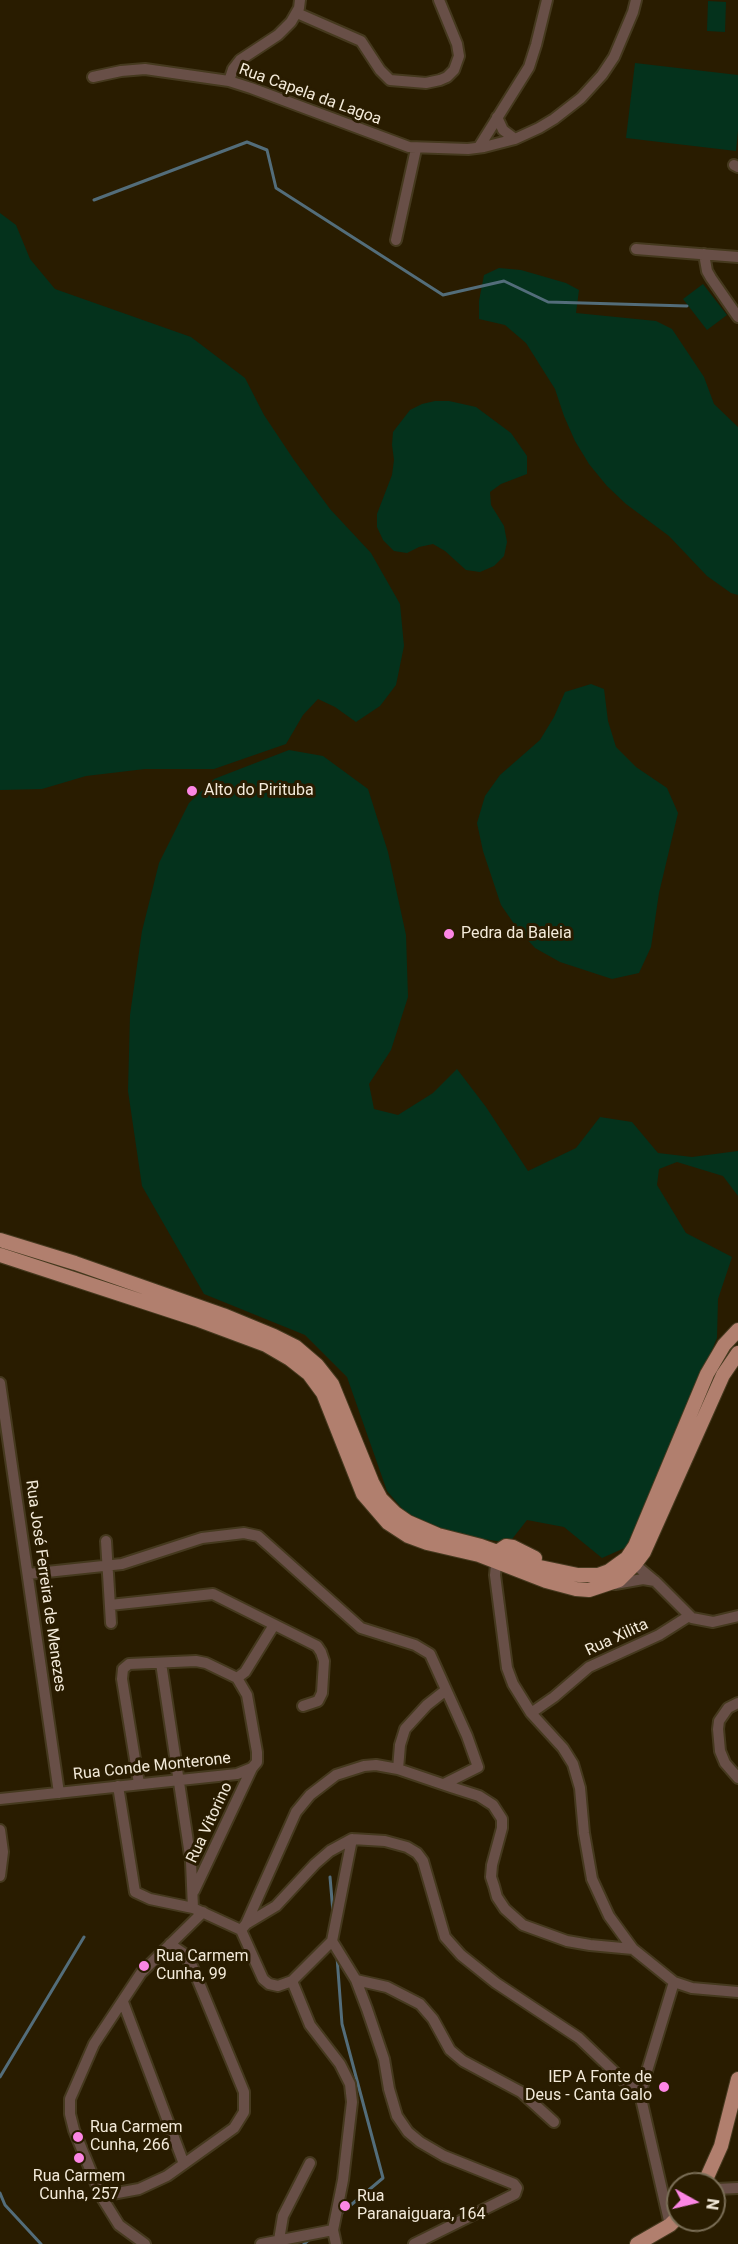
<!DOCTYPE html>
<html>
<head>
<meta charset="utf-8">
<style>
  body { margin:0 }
  #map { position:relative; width:738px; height:2244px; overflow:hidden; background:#291c00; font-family:Roboto,sans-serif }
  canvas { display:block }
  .north { position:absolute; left:666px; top:2172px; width:60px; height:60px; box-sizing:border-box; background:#291c00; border:2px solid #7a6e57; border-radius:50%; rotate:98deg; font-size:16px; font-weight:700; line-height:24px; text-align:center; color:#f3ead9 }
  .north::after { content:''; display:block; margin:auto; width:21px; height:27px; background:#fc86e4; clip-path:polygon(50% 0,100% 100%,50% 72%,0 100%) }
</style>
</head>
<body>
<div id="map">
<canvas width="738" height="2244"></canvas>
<div class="north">N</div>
</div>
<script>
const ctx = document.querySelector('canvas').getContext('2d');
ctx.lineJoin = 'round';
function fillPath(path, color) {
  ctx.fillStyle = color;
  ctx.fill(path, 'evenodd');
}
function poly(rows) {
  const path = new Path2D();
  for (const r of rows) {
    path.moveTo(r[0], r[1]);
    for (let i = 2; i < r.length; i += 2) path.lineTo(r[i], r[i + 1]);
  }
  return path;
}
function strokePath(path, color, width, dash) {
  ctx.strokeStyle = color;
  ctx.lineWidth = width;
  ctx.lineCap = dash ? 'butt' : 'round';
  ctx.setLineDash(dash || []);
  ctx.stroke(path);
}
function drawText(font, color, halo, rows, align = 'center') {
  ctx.font = font + ' Roboto,sans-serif';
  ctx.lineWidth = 6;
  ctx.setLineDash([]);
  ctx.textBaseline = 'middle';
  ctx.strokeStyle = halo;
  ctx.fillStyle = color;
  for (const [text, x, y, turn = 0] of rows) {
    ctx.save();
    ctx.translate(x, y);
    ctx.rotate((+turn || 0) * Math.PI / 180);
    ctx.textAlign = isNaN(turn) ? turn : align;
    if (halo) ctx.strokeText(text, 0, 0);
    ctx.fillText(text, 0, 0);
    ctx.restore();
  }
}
fillPath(poly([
  [708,1,726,2,725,32,707,31],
  [635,63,738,75,738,131,736,151,626,138],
  [0,213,16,225,30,259,55,289,191,337,245,378,264,415,294,460,330,509,371,553,400,604,404,646,396,685,380,706,356,722,335,707,318,699,303,715,286,744,214,769,145,769,86,776,42,789,0,790],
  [499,268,521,270,566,283,579,290,576,313,656,321,672,329,704,377,714,404,738,427,738,595,731,593,707,576,669,536,626,504,607,486,589,464,575,441,564,416,555,389,526,343,505,325,479,319,479,301,484,275],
  [703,284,727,315,707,330,683,299],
  [435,401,449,401,476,407,511,433,527,456,527,474,501,484,490,492,491,505,504,526,507,542,504,556,494,566,480,572,466,570,445,551,433,544,419,547,407,553,394,551,383,540,377,527,377,514,392,475,394,460,392,445,393,432,410,410,422,404],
  [591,684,604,689,608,721,616,747,636,767,667,788,678,813,659,893,651,947,639,973,612,979,560,962,535,948,517,928,501,905,483,851,477,823,485,796,500,775,540,740,554,717,565,692],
  [289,750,323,756,368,789,388,852,406,935,408,997,391,1050,369,1084,374,1109,398,1115,433,1093,457,1069,486,1107,528,1171,576,1148,600,1117,632,1122,658,1153,692,1157,738,1151,738,1196,723,1176,677,1162,659,1169,657,1185,686,1233,732,1257,718,1299,717,1338,629,1546,602,1558,564,1527,527,1520,509,1543,452,1534,428,1526,406,1513,387,1491,347,1377,305,1335,204,1294,142,1186,128,1091,130,1015,142,931,159,863,189,803,214,779]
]), '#04321c');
strokePath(poly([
  [94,200,247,142,267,150,276,188,443,295,504,281,548,302,687,306],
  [330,1877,333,1912],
  [337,1957,342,2024,383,2178,339,2215],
  [0,2077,84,1937],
  [0,2193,5,2205,41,2244],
  [304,2244,311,2238]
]), '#536d7a', 3);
const minor = poly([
  [297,13,361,41,380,70,390,80,426,83,440,80,447,77,454,70,459,56,457,44,439,0],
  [93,77,121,71,145,69,229,81,251,88,409,147,468,149,484,147,515,139,539,128,554,119,581,98,602,75,614,57,633,12,636,0],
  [229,81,233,69,240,60,278,35,291,22,299,8,300,0],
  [497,117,503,130,515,139],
  [479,147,529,67,536,45,547,0],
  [734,165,738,167],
  [396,240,416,149],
  [636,249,738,257],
  [704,254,707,271,711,278,738,317],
  [0,1383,59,1793],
  [106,1541,111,1623],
  [497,1555,495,1575,507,1668,513,1684,531,1713,563,1748,573,1764,580,1788,584,1833,592,1879,609,1916,633,1949,674,1982,692,1988,738,1992],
  [631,1561,656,1582,692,1618,713,1622,738,1616],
  [28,1574,122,1564,202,1538,244,1533,258,1536,361,1628,415,1645,430,1654,467,1736,478,1767,444,1784],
  [615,1584,643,1579,655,1581],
  [110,1605,213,1594,317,1646,321,1652,324,1661,322,1693,318,1701,303,1706],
  [161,1663,191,1862,193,1908],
  [237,1678,245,1672,274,1625],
  [738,1703,728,1708,719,1721,718,1729,720,1751,725,1763,738,1778],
  [531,1713,554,1697,589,1667,659,1635,689,1616],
  [398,1769,400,1745,405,1729,427,1705,446,1690],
  [118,1786,135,1892,150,1899,193,1908,241,1930],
  [0,1799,237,1774,252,1768,257,1762,257,1752,247,1695,237,1678,206,1663,196,1661,129,1664,123,1669,122,1679,139,1784],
  [0,1830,3,1852,0,1876],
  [352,1839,332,1941,356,1980,367,2009,384,2059,389,2089,397,2116,408,2132,420,2142,444,2156,514,2184,517,2188,515,2194,414,2244],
  [194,1891,252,1768],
  [246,1924,276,1906,315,1864,330,1851,352,1839,385,1841,407,1847,417,1853,423,1861,445,1937,461,1955,496,1983,579,2038,627,2084,640,2094],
  [241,1930,246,1924,296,1812,310,1795,336,1775,364,1766,376,1765,398,1769,451,1787,479,1796,493,1805,502,1819,502,1828,492,1865,491,1877,494,1886,497,1897,505,1909,523,1925,567,1941,590,1945,633,1949],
  [241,1930,263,1979,269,1984,278,1986,292,1981,332,1941],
  [356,1980,387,1987,420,2004,433,2019,450,2050,463,2061,521,2092,554,2122],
  [292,1981,310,2025,340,2064,350,2084,352,2102,343,2180,333,2230,336,2244],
  [123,2002,184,2164],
  [716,2189,738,2188],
  [101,2196,139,2189,167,2176,234,2128,244,2112,244,2092,192,1966,183,1953,170,1944],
  [670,2225,640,2094,674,1982],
  [279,2240,283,2216,310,2163],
  [145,2244,119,2225,101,2196,74,2130,70,2114,70,2099,94,2044,141,1973,203,1912],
  [261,2244,333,2230]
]);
const major = poly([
  [0,1240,75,1263,223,1315,274,1336,296,1347,317,1365,332,1384,372,1482,381,1499,395,1513,408,1522,438,1535,481,1546,540,1567,578,1575,598,1575,609,1571,627,1558,635,1546,707,1374,724,1345,738,1330],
  [0,1255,196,1319,266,1345,290,1359,309,1374,323,1393,363,1494,388,1523,408,1536,427,1543,479,1555,546,1581,576,1589,589,1590,619,1580,635,1564,644,1552,723,1375,738,1353],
  [497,1552,506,1546,513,1547,535,1558],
  [704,2184,721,2146,738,2079],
  [637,2244,670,2225,678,2217]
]);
strokePath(minor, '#45391e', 14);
strokePath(major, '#45391e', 16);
strokePath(minor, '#684f47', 10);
strokePath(major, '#b17f6e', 14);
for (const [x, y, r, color] of [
  [192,791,6,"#fc86e4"],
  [449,934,6,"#fc86e4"],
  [144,1966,6,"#fc86e4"],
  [664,2087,6,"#fc86e4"],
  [78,2137,6,"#fc86e4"],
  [79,2158,6,"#fc86e4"],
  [345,2206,6,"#fc86e4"]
]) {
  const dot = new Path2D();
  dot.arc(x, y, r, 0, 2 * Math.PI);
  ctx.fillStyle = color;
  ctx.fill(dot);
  strokePath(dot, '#291c00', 2);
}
drawText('16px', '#f3ead9', '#291c00', [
  ["Rua Capela da Lagoa",310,95,20],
  ["Rua José Ferreira de Menezes",45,1586,82],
  ["Rua Xilita",617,1638,-25],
  ["Rua Conde Monterone",152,1767,-6],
  ["Rua Vitorino",210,1823,-65]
]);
drawText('16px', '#f3ead9', '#291c00', [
  ["Alto do Pirituba",204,791],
  ["Pedra da Baleia",461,934],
  ["Rua Carmem",156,1957],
  ["Cunha, 99",156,1975],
  ["IEP A Fonte de",652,2078,"right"],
  ["Deus - Canta Galo",652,2096,"right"],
  ["Rua Carmem",90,2128],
  ["Cunha, 266",90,2146],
  ["Rua Carmem",79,2177,"center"],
  ["Cunha, 257",79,2195,"center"],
  ["Rua",357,2197],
  ["Paranaiguara, 164",357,2215]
], 'left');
</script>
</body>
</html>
